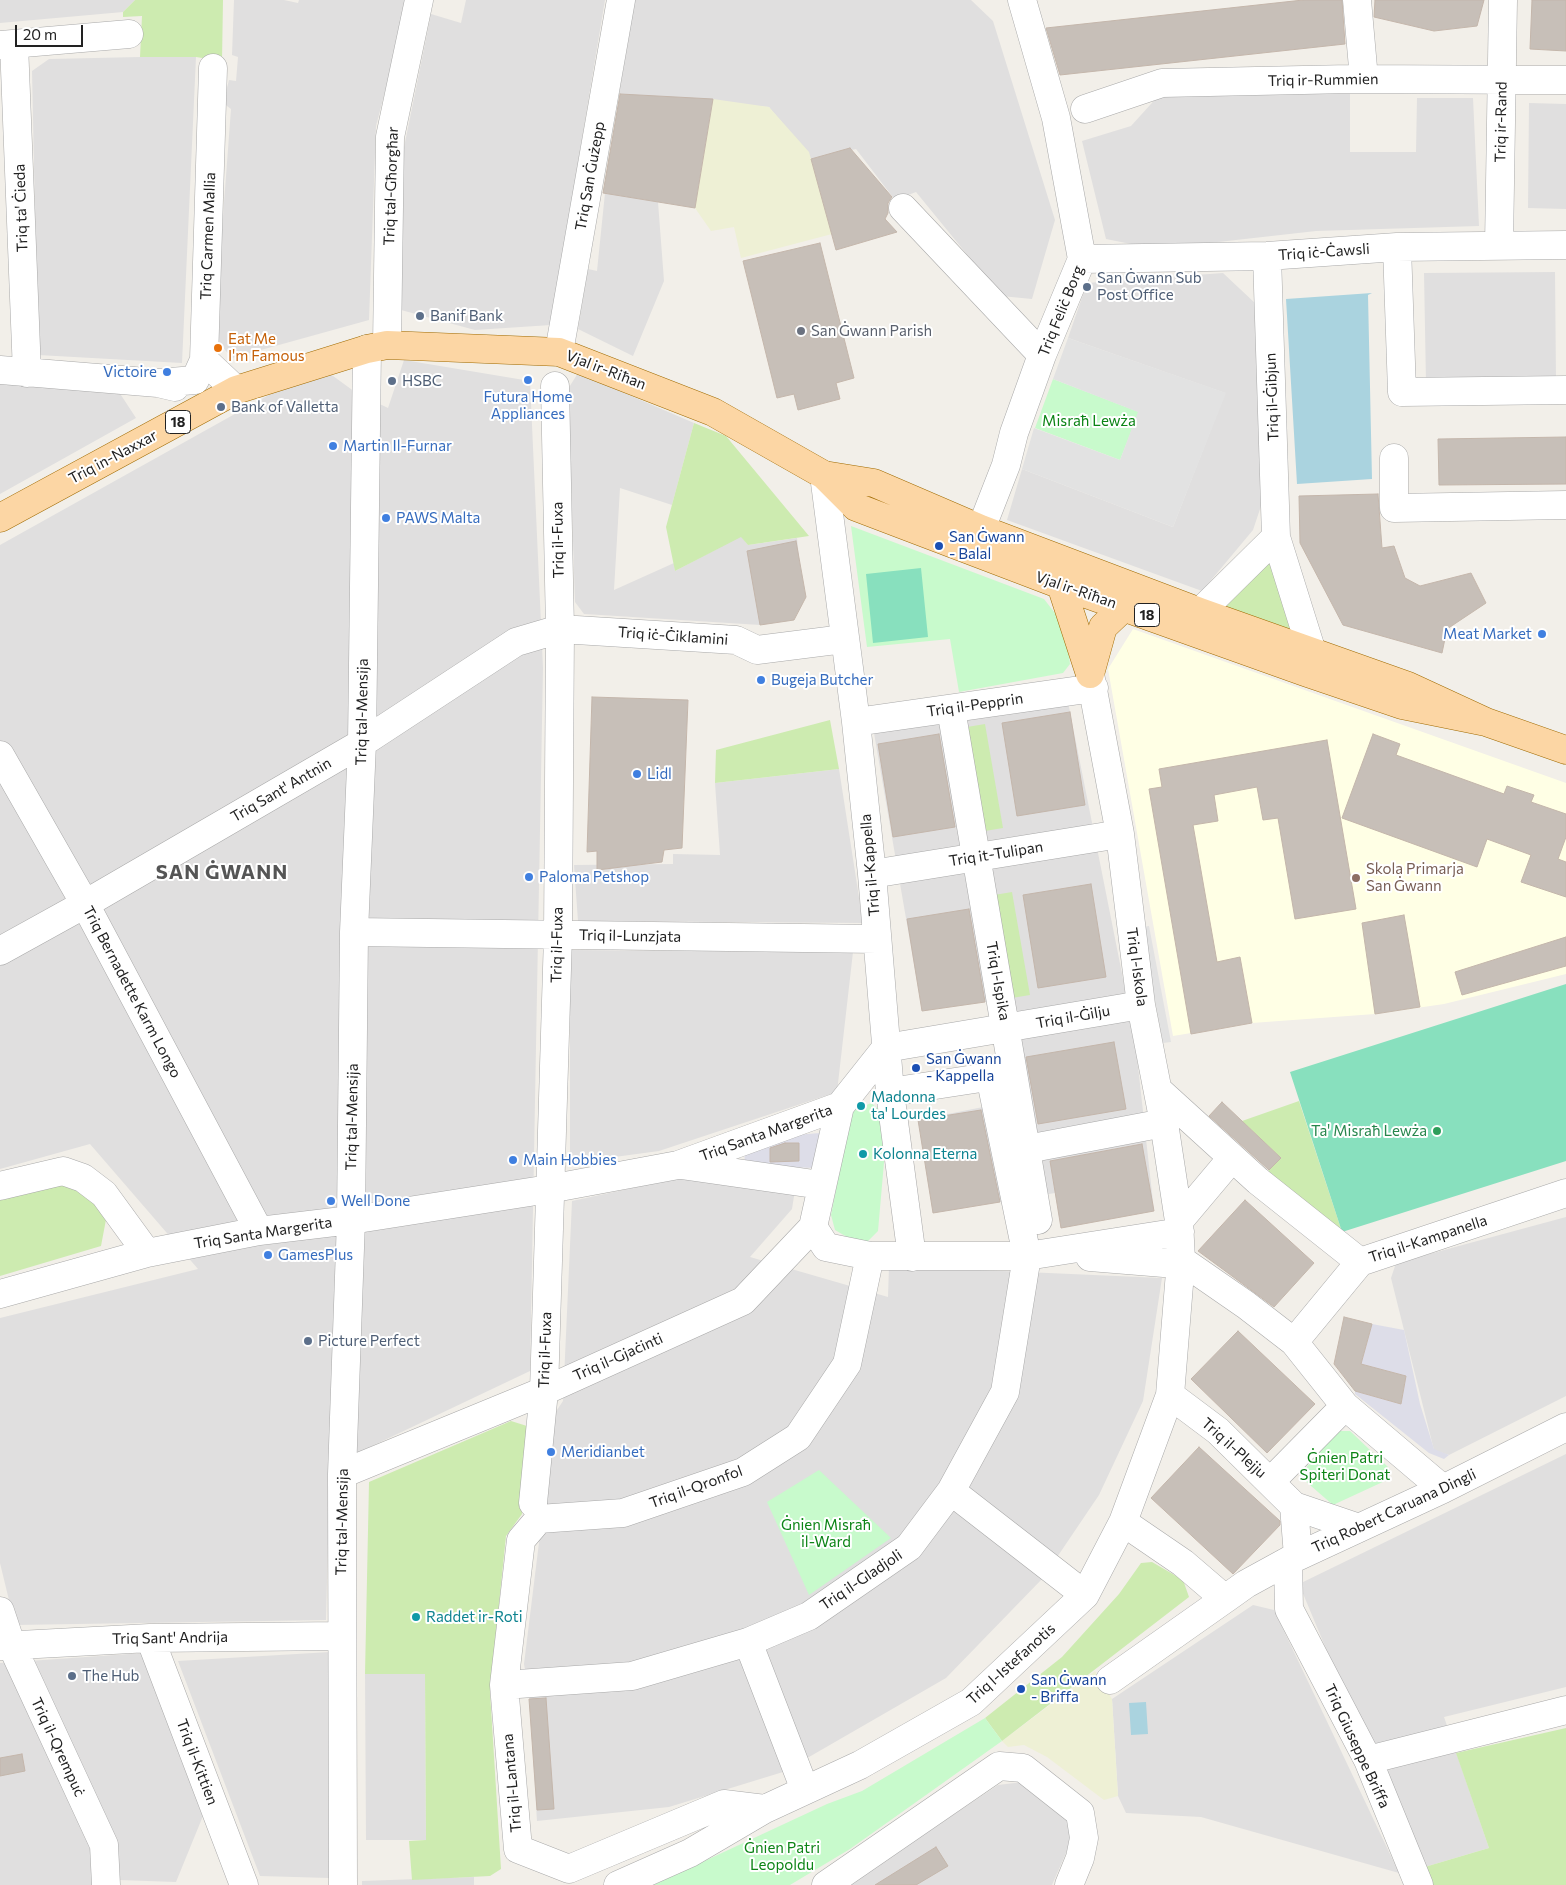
<!DOCTYPE html>
<html>
<head>
<meta charset="utf-8">
<style>
  body { margin:0 }
  #map { position:relative; width:1566px; height:1885px; overflow:hidden; background:#f2efe9; font-family:Commissioner,sans-serif }
  canvas { display:block }
  .scale { position:absolute; left:15px; top:25px; width:68px; height:22px; box-sizing:border-box; border:2px solid #222; border-top:0; padding-left:6px; font-size:15px; line-height:18px; white-space:nowrap; color:#222; -webkit-text-stroke:4px #fff; paint-order:stroke }
</style>
</head>
<body>
<div id="map">
<canvas width="1566" height="1885"></canvas>
<div class="scale">20 m</div>
</div>
<script>
const ctx = document.querySelector('canvas').getContext('2d');
ctx.lineJoin = 'round';
function fillPath(path, color) {
  ctx.fillStyle = color;
  ctx.fill(path, 'evenodd');
}
function poly(rows) {
  const path = new Path2D();
  for (const r of rows) {
    path.moveTo(r[0], r[1]);
    for (let i = 2; i < r.length; i += 2) path.lineTo(r[i], r[i + 1]);
  }
  return path;
}
function strokePath(path, color, width, dash) {
  ctx.strokeStyle = color;
  ctx.lineWidth = width;
  ctx.lineCap = dash ? 'butt' : 'round';
  ctx.setLineDash(dash || []);
  ctx.stroke(path);
}
function drawText(font, color, halo, rows, align = 'center') {
  ctx.font = font + ' Commissioner,sans-serif';
  ctx.lineWidth = 4;
  ctx.setLineDash([]);
  ctx.textBaseline = 'middle';
  ctx.strokeStyle = halo;
  ctx.fillStyle = color;
  for (const [text, x, y, turn = 0] of rows) {
    ctx.save();
    ctx.translate(x, y);
    ctx.rotate((+turn || 0) * Math.PI / 180);
    ctx.textAlign = isNaN(turn) ? turn : align;
    if (halo) ctx.strokeText(text, 0, 0);
    ctx.fillText(text, 0, 0);
    ctx.restore();
  }
}
fillPath(poly([
  [0,0,135,0,123,12,0,23],
  [234,0,284,0,298,3,299,0,409,0,376,126,369,320,232,358,214,337,231,109,223,103,229,80,236,81,238,57,232,55],
  [466,0,605,0,551,325,475,330,401,310,398,177,431,14,461,23],
  [635,0,971,0,993,21,1055,220,1032,299,1001,296,916,192,895,200,856,149,811,159,769,107,619,94],
  [140,57,196,57,182,363,38,355,32,71,49,59],
  [1350,92,1350,152,1416,152,1417,98,1473,98,1479,226,1316,231,1156,249,1106,239,1082,141,1131,126,1160,94],
  [1529,103,1566,104,1566,209,1528,208],
  [605,193,658,202,664,281,633,356,578,329,588,269,597,271],
  [1555,272,1556,381,1426,383,1424,273],
  [1223,273,1256,304,1263,500,1253,530,1202,591,1007,520,1022,469,1173,527,1225,393,1068,338,1087,283],
  [404,360,530,381,543,668,530,1371,330,1466,326,1620,15,1625,0,1563,0,1318,198,1269,90,1144,0,1169,0,545,294,381,329,373,355,392,388,408],
  [578,373,694,423,672,505,620,488,614,590,674,563,675,571,741,536,748,545,797,538,803,595,794,620,760,625,584,614,575,602,568,389],
  [0,381,119,392,136,418,0,494],
  [1068,702,1135,1039,1154,1211,1061,1228,1055,1193,933,1213,918,1120,1028,1098,991,1001,922,1011,874,733],
  [839,769,863,923,578,921,574,865,673,864,673,854,720,855,715,783],
  [570,950,853,952,837,1092,659,1151,570,1163],
  [679,1178,795,1190,792,1209,750,1257,888,1297,889,1266,1162,1278,1143,1401,1099,1495,1043,1578,946,1678,783,1772,669,1807,537,1821,529,1693,524,1664,555,1413,563,1401,572,1201],
  [1566,1217,1566,1396,1449,1455,1434,1450,1391,1278,1396,1263],
  [1566,1454,1566,1687,1444,1717,1489,1848,1418,1869,1299,1584],
  [1253,1605,1274,1610,1399,1873,1201,1817,1126,1813,1118,1796,1112,1699],
  [330,1652,329,1878,260,1876,178,1661],
  [143,1653,205,1811,176,1882,119,1880,101,1885,0,1885,0,1663],
  [365,1674,425,1674,426,1840,366,1840],
  [1022,1782,1069,1817,1073,1837,1052,1885,848,1885,998,1785],
  [474,1877,474,1885,362,1885,362,1881]
]), '#e0dfdf');
fillPath(poly([
  [1133,629,1566,783,1566,974,1444,1004,1375,1014,1252,1023,1173,1036,1108,669]
]), '#ffffe5');
fillPath(poly([
  [713,99,769,107,809,152,832,234,741,258,734,227,711,231,695,208],
  [1095,1671,1112,1699,1118,1796,1104,1800,1047,1757,1024,1745,1008,1747,1002,1741]
]), '#eef0d5');
fillPath(poly([
  [135,0,223,0,222,61,196,57,140,57,142,16,123,17,123,12],
  [694,423,726,436,809,536,748,545,741,537,675,571,666,527],
  [1273,555,1291,633,1219,605],
  [830,720,839,769,715,783,716,750],
  [985,724,1003,828,985,831,967,727],
  [1012,892,1030,995,1012,998,994,895],
  [1299,1101,1342,1232,1267,1172,1281,1158,1242,1121],
  [69,1180,108,1209,101,1246,0,1276,0,1199],
  [511,1421,527,1426,522,1514,506,1536,490,1692,501,1869,490,1876,412,1880,409,1841,426,1840,425,1674,365,1674,369,1482],
  [1152,1562,1183,1580,1189,1597,1002,1741,985,1718,1062,1657,1119,1594,1141,1563],
  [1566,1728,1566,1885,1424,1885,1418,1869,1489,1848,1456,1753]
]), '#cdebb0');
fillPath(poly([
  [1053,379,1139,412,1120,460,1035,428],
  [851,526,1044,599,1065,626,1070,664,1063,673,959,692,950,639,867,647],
  [871,1103,888,1117,878,1231,867,1242,847,1237,835,1230,831,1215,851,1112],
  [1338,1431,1350,1431,1388,1467,1387,1480,1333,1505,1303,1479,1303,1471],
  [819,1470,891,1538,809,1595,767,1502],
  [985,1718,1002,1741,850,1849,790,1885,653,1885,827,1804,862,1791]
]), '#c8facc');
fillPath(poly([
  [921,568,928,637,873,643,866,574],
  [1566,984,1566,1161,1342,1232,1290,1072]
]), '#88e0be');
fillPath(poly([
  [1068,338,1226,393,1173,527,1022,469,1034,428,1120,460,1138,412,1053,379],
  [1149,926,1171,1042,1163,1043,1141,927]
]), '#e2e2e2');
fillPath(poly([
  [820,1133,816,1168,755,1166,745,1161,744,1153,771,1137],
  [1372,1324,1404,1330,1420,1404,1434,1449,1449,1455,1444,1459,1429,1453,1355,1394,1355,1391,1401,1404,1406,1376,1361,1364]
]), '#dddde8');
fillPath(poly([
  [1372,293,1368,295,1372,479,1297,484,1286,299],
  [1146,1702,1148,1734,1131,1735,1129,1703]
]), '#aad3df');
const building = poly([
  [1303,0,1342,0,1345,44,1060,75,1046,28,1303,0],
  [1375,0,1484,0,1477,26,1434,31,1374,17,1375,0],
  [1532,0,1566,0,1566,51,1530,49,1532,0],
  [620,94,713,99,695,208,603,193,620,94],
  [850,148,892,197,888,203,888,213,885,219,897,232,836,250,811,159,850,148],
  [820,243,854,378,836,383,840,399,798,410,794,394,777,398,743,261,820,243],
  [1566,437,1566,484,1439,485,1438,439,1566,437],
  [1378,494,1382,548,1394,546,1405,578,1420,586,1471,573,1486,603,1447,629,1442,653,1343,625,1300,543,1299,496,1378,494],
  [796,541,806,597,794,620,760,625,747,551,796,541],
  [592,697,688,700,682,848,664,850,662,862,597,870,597,851,587,852,592,697],
  [1070,712,1085,805,1017,816,1002,723,1070,712],
  [939,734,955,827,893,837,878,744,939,734],
  [1373,734,1400,744,1396,755,1504,794,1507,786,1534,795,1531,802,1566,814,1566,837,1558,859,1566,862,1566,897,1521,882,1531,855,1487,839,1477,867,1342,818,1373,734],
  [1327,740,1356,909,1295,919,1278,818,1263,820,1257,787,1214,795,1218,821,1193,825,1217,962,1240,957,1252,1023,1191,1034,1149,789,1162,787,1159,769,1327,740],
  [1091,884,1106,977,1038,988,1023,895,1091,884],
  [969,909,985,1002,922,1011,907,919,969,909],
  [1404,915,1420,1007,1375,1014,1362,923,1404,915],
  [1566,937,1566,966,1462,995,1455,972,1566,937],
  [1114,1042,1126,1109,1038,1124,1026,1057,1114,1042],
  [1222,1102,1281,1158,1269,1170,1209,1116,1222,1102],
  [981,1110,1000,1202,933,1213,918,1120,981,1110],
  [785,1143,799,1143,799,1161,770,1162,770,1148,785,1143],
  [1142,1144,1154,1211,1061,1228,1050,1161,1142,1144],
  [1245,1200,1314,1263,1274,1307,1198,1251,1245,1200],
  [1344,1317,1372,1324,1361,1364,1406,1376,1401,1404,1355,1391,1334,1364,1344,1317],
  [1238,1331,1315,1404,1267,1453,1191,1379,1238,1331],
  [1199,1447,1280,1521,1280,1525,1233,1574,1151,1498,1199,1447],
  [546,1698,554,1809,537,1810,529,1699,546,1698],
  [22,1754,25,1771,0,1776,0,1758,22,1754],
  [936,1847,948,1866,916,1885,875,1885,936,1847]
]);
fillPath(building, '#c7bfb8');
strokePath(building, '#c4b6ab', 1);
const minor = poly([
  [1357,0,1364,79],
  [14,44,27,373],
  [0,45,129,34],
  [1085,109,1162,83,1350,79,1566,80],
  [903,208,1042,355],
  [1499,245,1503,0],
  [1397,247,1402,392,1566,390],
  [1267,256,1276,537,1312,652],
  [1082,259,1267,256,1397,247,1566,245],
  [387,345,390,137,419,0],
  [559,352,621,0],
  [204,360,236,390],
  [0,370,158,383,175,387],
  [158,383,195,380,204,360,213,68],
  [1394,458,1394,508,1566,505],
  [824,475,856,722,872,874,890,1092,912,1257],
  [981,529,1006,465,1014,433,1042,355,1082,259,1056,118,1022,0],
  [1200,612,1276,537],
  [951,709,1038,1220],
  [856,722,1094,688],
  [0,755,85,904,259,1231],
  [872,874,1120,834],
  [354,932,877,939],
  [0,951,85,904,362,743,516,642,560,629,736,640,757,650,844,639],
  [886,1048,1141,1005],
  [1158,1090,1258,1181,1360,1262],
  [890,1092,1007,1074],
  [840,1106,813,1227,826,1247,870,1256,1027,1256,1180,1232],
  [1027,1149,1164,1123],
  [681,1165,821,1185],
  [0,1186,63,1171,83,1178,104,1194,147,1253],
  [1179,1221,1232,1158],
  [1090,1257,1164,1263,1181,1260],
  [1181,1260,1246,1305,1294,1342,1345,1406,1443,1489],
  [0,1294,147,1253,259,1231,351,1220,549,1189,678,1165,840,1106,886,1048],
  [1294,1342,1360,1262,1566,1193],
  [1170,1395,1218,1431,1294,1506,1359,1528],
  [342,1474,544,1391,743,1301,813,1227],
  [1271,1481,1345,1406],
  [951,1491,1085,1595],
  [533,1503,544,1391,558,936,560,629,555,386],
  [1294,1506,1298,1556],
  [1123,1522,1183,1563,1225,1599,1246,1584,1288,1561,1443,1489,1566,1427],
  [1288,1561,1289,1609,1368,1760,1419,1885],
  [0,1611,11,1644,104,1845,106,1885],
  [150,1638,244,1885],
  [748,1642,805,1790],
  [0,1646,150,1638,341,1636],
  [1110,1680,1225,1599],
  [504,1685,632,1676,748,1642,809,1616,909,1547,951,1491,1005,1392,1027,1256,990,1076],
  [1368,1760,1566,1710],
  [765,1809,724,1804,569,1869,518,1849,504,1685,521,1540,539,1519,623,1513,743,1472,798,1437,847,1364,870,1256],
  [343,1885,342,1474,351,1220,354,932,362,743,367,349],
  [618,1885,690,1853,765,1809,860,1765,971,1702,1085,1595,1123,1522,1170,1395,1181,1260,1179,1221,1164,1123,1141,1005,1120,834,1090,674],
  [826,1885,999,1766,1023,1768,1080,1813,1084,1838,1080,1858,1069,1885]
]);
const major = poly([
  [824,475,874,483,981,529,1200,612,1408,686,1486,722,1566,750],
  [0,518,236,390,367,349,387,345,559,352,713,412,824,475,856,507,1061,585,1305,672,1402,705,1486,722],
  [1061,585,1090,674],
  [1090,674,1103,627,1124,607]
]);
strokePath(minor, '#a9a9a9', 29);
strokePath(major, '#a06b00', 29);
strokePath(minor, '#fff', 28);
strokePath(major, '#fcd6a4', 28);
for (const [x, y, r, color] of [
  [1087,287,5,"#5c6f8a"],
  [420,316,5,"#5c6f8a"],
  [801,331,5,"#6b7280"],
  [218,348,5,"#e8710a"],
  [167,372,5,"#3f7fe0"],
  [528,380,5,"#3f7fe0"],
  [392,381,5,"#5c6f8a"],
  [221,407,5,"#5c6f8a"],
  [333,446,5,"#3f7fe0"],
  [386,518,5,"#3f7fe0"],
  [939,546,5,"#1a4fb4"],
  [1542,634,5,"#3f7fe0"],
  [761,680,5,"#3f7fe0"],
  [637,774,5,"#3f7fe0"],
  [529,877,5,"#3f7fe0"],
  [1356,878,5,"#8d6e63"],
  [916,1068,5,"#1a4fb4"],
  [861,1106,5,"#0f9aa8"],
  [1437,1131,5,"#2e9e5b"],
  [863,1154,5,"#0f9aa8"],
  [513,1160,5,"#3f7fe0"],
  [331,1201,5,"#3f7fe0"],
  [268,1255,5,"#3f7fe0"],
  [308,1341,5,"#5c6f8a"],
  [551,1452,5,"#3f7fe0"],
  [416,1617,5,"#0f9aa8"],
  [72,1676,5,"#5c6f8a"],
  [1021,1689,5,"#1a4fb4"]
]) {
  const dot = new Path2D();
  dot.arc(x, y, r, 0, 2 * Math.PI);
  ctx.fillStyle = color;
  ctx.fill(dot);
  strokePath(dot, '#fff', 2);
}
for (const [x, y, w] of [
  [178,422,25],
  [1147,615,25]
]) {
  const box = new Path2D();
  box.roundRect(x - w / 2, y - 11.5, w, 23, 4);
  ctx.fillStyle = '#fff';
  ctx.fill(box);
  strokePath(box, '#222', 1);
}
drawText('bold 14px', '#222', null, [
  ["18",178,422],
  ["18",1147,615]
]);
drawText('15px', '#222', '#fff', [
  ["Triq ir-Rummien",1323,80,-1],
  ["Triq ir-Rand",1501,122,-89],
  ["Triq San Ġużepp",590,176,-80],
  ["Triq tal-Għorgħar",391,186,-88],
  ["Triq ta' Ċieda",21,208,-92],
  ["Triq Carmen Mallia",208,236,-88],
  ["Triq iċ-Ċawsli",1324,252,-4],
  ["Triq Feliċ Borg",1061,311,-68],
  ["Vjal ir-Riħan",606,370,21],
  ["Triq il-Ġibjun",1272,397,-92],
  ["Triq in-Naxxar",113,457,-28],
  ["Triq il-Fuxa",558,540,-91],
  ["Vjal ir-Riħan",1076,590,19],
  ["Triq iċ-Ċiklamini",673,636,4],
  ["Triq il-Pepprin",975,705,-8],
  ["Triq tal-Mensija",362,712,-89],
  ["Triq Sant' Antnin",281,790,-30],
  ["Triq it-Tulipan",996,854,-9],
  ["Triq il-Kappella",870,865,-95],
  ["Triq il-Lunzjata",630,936,1],
  ["Triq il-Fuxa",557,945,-89],
  ["Triq l-Iskola",1137,967,82],
  ["Triq l-Ispika",998,981,80],
  ["Triq Bernadette Karm Longo",132,992,62],
  ["Triq il-Ġilju",1073,1017,-10],
  ["Triq tal-Mensija",352,1117,-89],
  ["Triq Santa Margerita",766,1133,-20],
  ["Triq Santa Margerita",263,1233,-9],
  ["Triq il-Kampanella",1428,1239,-18],
  ["Triq il-Fuxa",545,1350,-88],
  ["Triq il-Gjaċinti",618,1357,-24],
  ["Triq il-Plejju",1234,1448,42],
  ["Triq il-Qronfol",696,1487,-20],
  ["Triq Robert Caruana Dingli",1394,1511,-25],
  ["Triq tal-Mensija",342,1522,-89],
  ["Triq il-Gladjoli",861,1580,-34],
  ["Triq Sant' Andrija",170,1638,-1],
  ["Triq l-Istefanotis",1011,1664,-42],
  ["Triq Giuseppe Briffa",1357,1746,65],
  ["Triq il-Qrempuċ",58,1747,65],
  ["Triq il-Kittien",197,1762,69],
  ["Triq il-Lantana",512,1783,-95]
]);
drawText('15px', '#4e5e75', '#fff', [
  ["San Ġwann Sub",1097,278],
  ["Post Office",1097,295],
  ["Banif Bank",430,316],
  ["HSBC",402,381],
  ["Bank of Valletta",231,407],
  ["Picture Perfect",318,1341],
  ["The Hub",82,1676]
], 'left');
drawText('15px', '#5b616d', '#fff', [
  ["San Ġwann Parish",811,331]
], 'left');
drawText('15px', '#c56008', '#fff', [
  ["Eat Me",228,339],
  ["I'm Famous",228,356]
], 'left');
drawText('15px', '#366cbe', '#fff', [
  ["Victoire",157,372,"right"],
  ["Futura Home",528,397,"center"],
  ["Appliances",528,414,"center"],
  ["Martin Il-Furnar",343,446],
  ["PAWS Malta",396,518],
  ["Meat Market",1532,634,"right"],
  ["Bugeja Butcher",771,680],
  ["Lidl",647,774],
  ["Paloma Petshop",539,877],
  ["Main Hobbies",523,1160],
  ["Well Done",341,1201],
  ["GamesPlus",278,1255],
  ["Meridianbet",561,1452]
], 'left');
drawText('15px', '#0c8416', '#fff', [
  ["Misraħ Lewża",1089,421],
  ["Ġnien Patri",1345,1458],
  ["Spiteri Donat",1345,1475],
  ["Ġnien Misraħ",826,1525],
  ["il-Ward",826,1542],
  ["Ġnien Patri",782,1848],
  ["Leopoldu",782,1865]
]);
drawText('15px', '#164399', '#fff', [
  ["San Ġwann",949,537],
  ["- Balal",949,554],
  ["San Ġwann",926,1059],
  ["- Kappella",926,1076],
  ["San Ġwann",1031,1680],
  ["- Briffa",1031,1697]
], 'left');
drawText('15px', '#785e54', '#fff', [
  ["Skola Primarja",1366,869],
  ["San Ġwann",1366,886]
], 'left');
drawText('15px', '#0d838f', '#fff', [
  ["Madonna",871,1097],
  ["ta' Lourdes",871,1114],
  ["Kolonna Eterna",873,1154],
  ["Raddet ir-Roti",426,1617]
], 'left');
drawText('15px', '#27864d', '#fff', [
  ["Ta' Misraħ Lewża",1427,1131]
], 'right');
ctx.letterSpacing = '1px';
drawText('bold 20px', '#555', '#fff', [
  ["SAN ĠWANN",222,872]
]);
ctx.letterSpacing = '0px';
</script>
</body>
</html>
